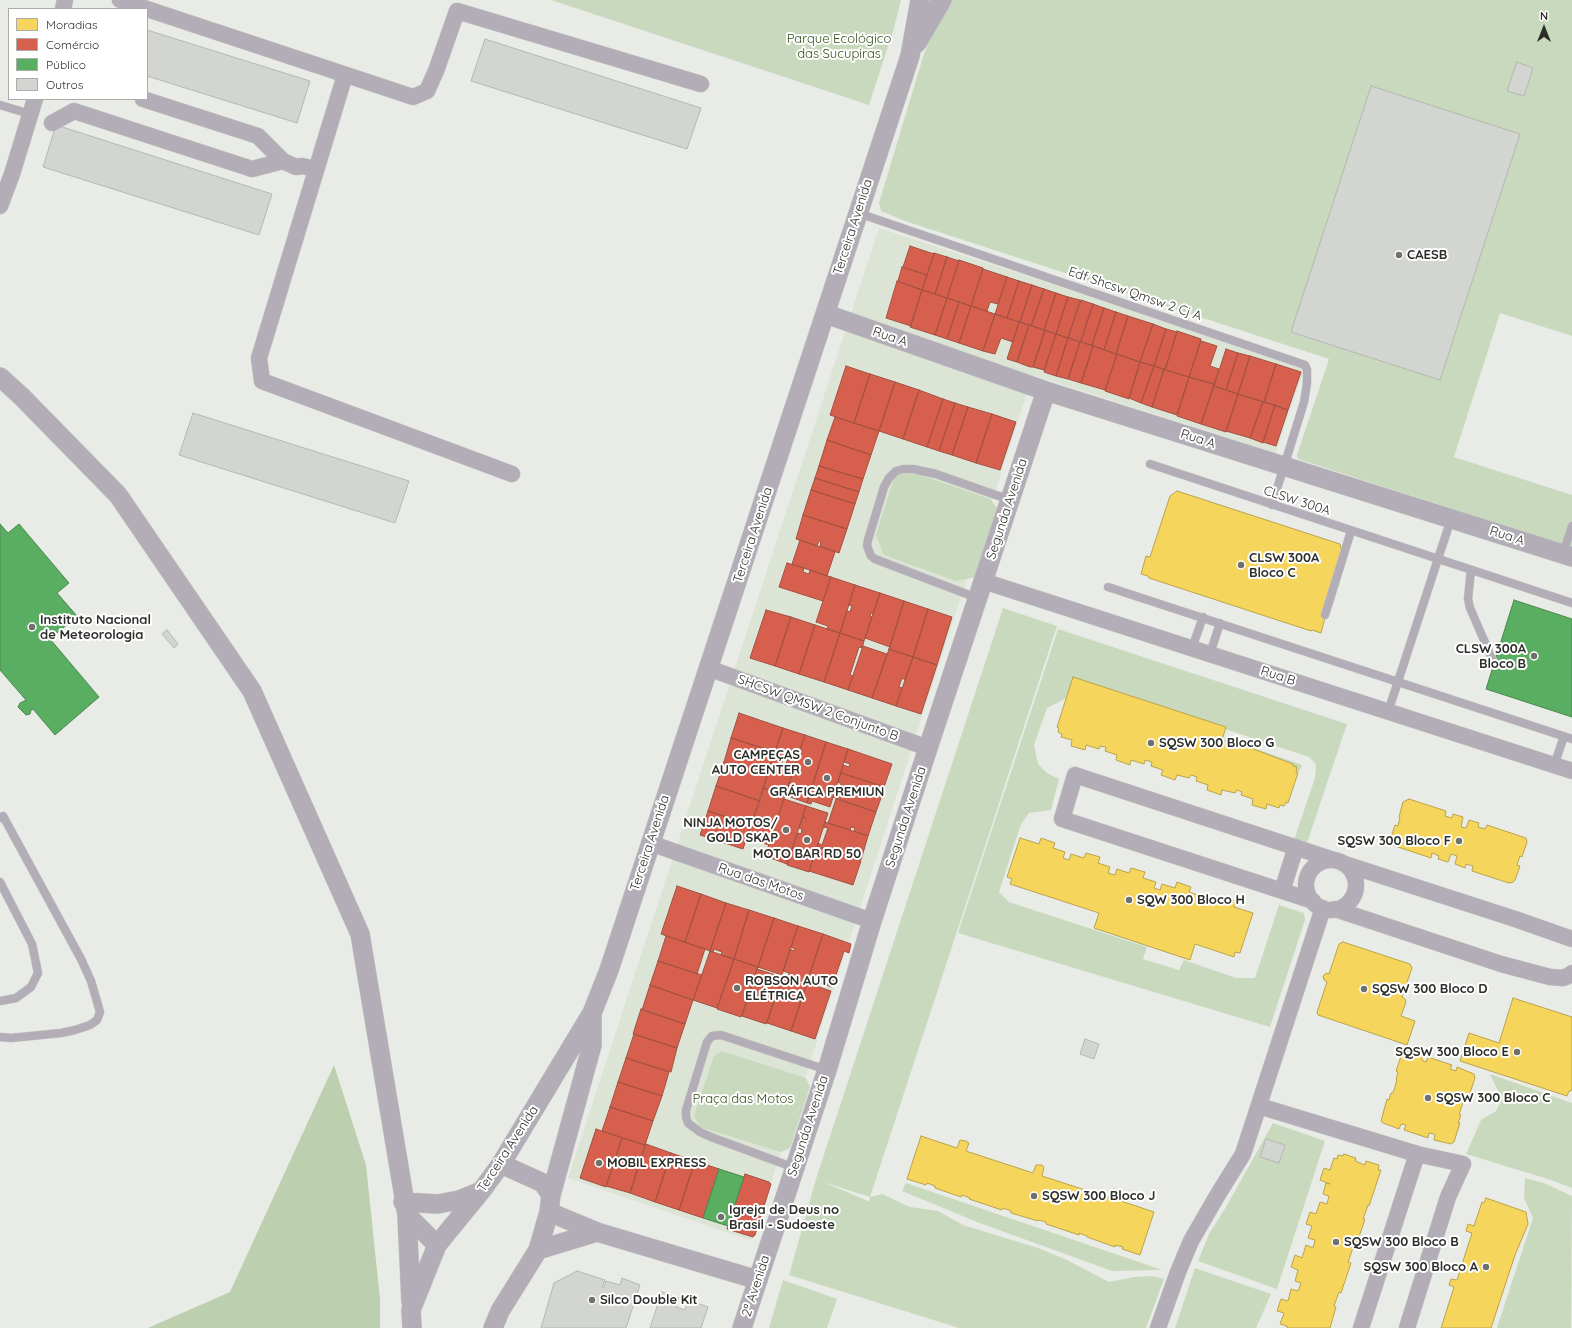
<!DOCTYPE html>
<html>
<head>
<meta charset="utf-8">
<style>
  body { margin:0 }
  #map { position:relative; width:1572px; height:1328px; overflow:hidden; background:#e9ece6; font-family:Quicksand,sans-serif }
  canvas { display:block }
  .legend { position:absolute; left:8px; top:8px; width:140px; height:92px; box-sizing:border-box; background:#fff; border:1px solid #abacaa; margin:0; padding:5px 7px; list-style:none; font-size:12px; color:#2c2f2a }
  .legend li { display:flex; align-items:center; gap:8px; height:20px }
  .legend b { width:20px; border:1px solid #abacaa }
  .north { position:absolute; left:1524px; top:8px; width:40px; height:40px; -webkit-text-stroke:3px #fff; paint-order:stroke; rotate:0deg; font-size:11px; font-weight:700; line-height:16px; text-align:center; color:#2c2f2a }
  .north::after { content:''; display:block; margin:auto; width:14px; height:18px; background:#2c2f2a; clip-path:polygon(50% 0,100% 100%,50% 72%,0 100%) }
</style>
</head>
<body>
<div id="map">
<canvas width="1572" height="1328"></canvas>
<ul class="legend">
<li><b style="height:11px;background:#f6d55c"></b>Moradias</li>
<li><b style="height:11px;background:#d6604d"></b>Comércio</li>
<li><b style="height:11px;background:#5aae61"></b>Público</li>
<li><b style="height:11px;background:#d2d5d0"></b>Outros</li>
</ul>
<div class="north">N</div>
</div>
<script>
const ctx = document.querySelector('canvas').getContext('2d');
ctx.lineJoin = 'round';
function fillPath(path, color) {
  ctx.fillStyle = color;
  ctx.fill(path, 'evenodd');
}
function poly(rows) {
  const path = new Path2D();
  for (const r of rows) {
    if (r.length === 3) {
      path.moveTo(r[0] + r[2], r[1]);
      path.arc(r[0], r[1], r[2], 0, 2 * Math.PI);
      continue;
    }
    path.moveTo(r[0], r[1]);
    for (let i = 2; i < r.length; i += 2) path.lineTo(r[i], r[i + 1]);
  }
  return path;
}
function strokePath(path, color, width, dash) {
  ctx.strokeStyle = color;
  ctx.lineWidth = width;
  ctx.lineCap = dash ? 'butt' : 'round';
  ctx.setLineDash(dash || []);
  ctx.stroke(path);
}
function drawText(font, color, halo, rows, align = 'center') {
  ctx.font = font + ' Quicksand,sans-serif';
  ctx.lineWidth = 4;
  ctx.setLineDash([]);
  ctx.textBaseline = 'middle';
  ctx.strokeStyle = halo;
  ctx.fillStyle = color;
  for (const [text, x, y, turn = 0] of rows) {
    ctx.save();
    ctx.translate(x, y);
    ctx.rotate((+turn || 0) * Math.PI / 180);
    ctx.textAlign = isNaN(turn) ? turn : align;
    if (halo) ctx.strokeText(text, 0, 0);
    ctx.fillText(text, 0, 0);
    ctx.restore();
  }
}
fillPath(poly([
  [879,228,1305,366,1276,453,1033,375,752,1241,568,1178]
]), '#dce4d6');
fillPath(poly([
  [551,0,901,0,894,28,869,105],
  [947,0,1572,0,1572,336,1500,313,1454,457,1572,495,1572,548,1298,459,1297,455,1329,359,905,221,881,211,879,203,923,57,937,21],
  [915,473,990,499,998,509,976,577,956,581,884,555,876,535,895,475],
  [1003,608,1057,626,870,1197,882,1194,910,1207,938,1211,963,1225,1038,1248,1067,1260,1109,1282,1134,1277,1152,1276,1164,1279,1146,1328,959,1328,789,1275,816,1179],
  [823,1182,870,1197,869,1201,868,1201],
  [1058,629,1347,724,1307,843,1294,840,1315,778,1316,767,1315,763,1309,757,1225,729,1223,738,1300,764,1302,766,1298,773,1069,697,1047,708,1034,745,1038,764,1047,773,1059,779,1051,810,1029,813,1021,824,999,892,1009,902,1147,947,1143,959,1179,970,1184,960,1236,978,1255,978,1279,905,1304,913,1305,920,1270,1027,958,933],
  [722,1051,806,1078,810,1087,790,1148,781,1152,700,1127,694,1116,714,1056],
  [1490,1074,1572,1103,1572,1188,1551,1180,1466,1154,1481,1120,1496,1111,1502,1099],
  [1273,1123,1325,1141,1277,1289,1198,1261,1209,1234,1226,1207],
  [1525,1178,1544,1183,1572,1196,1571,1328,1497,1328,1533,1218,1524,1198],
  [906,1183,1136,1261,1162,1270,1112,1271,977,1222,902,1191],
  [1195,1268,1271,1294,1256,1328,1175,1328],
  [783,1280,837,1299,827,1328,769,1328]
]), '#c9d9be');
fillPath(poly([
  [334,1065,366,1165,380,1299,380,1328,148,1328,230,1292]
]), '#bccfae');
const homes = poly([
  [1177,491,1340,544,1342,552,1321,633,1312,630,1311,631,1149,578,1148,576,1141,574,1146,556,1150,557,1170,496,1177,491],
  [1073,677,1226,727,1222,740,1243,747,1243,745,1293,764,1293,766,1297,767,1296,772,1298,773,1288,803,1286,802,1284,806,1280,805,1279,808,1267,804,1266,809,1252,805,1253,799,1241,795,1242,792,1237,790,1235,793,1222,790,1221,795,1207,790,1208,785,1196,781,1197,777,1191,775,1189,778,1177,775,1175,780,1161,775,1163,770,1151,766,1152,762,1145,760,1144,764,1131,760,1130,765,1116,760,1117,755,1105,751,1106,747,1100,746,1099,749,1086,745,1085,750,1071,746,1072,740,1061,737,1062,734,1058,732,1059,728,1057,727,1073,677],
  [1409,799,1446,811,1445,816,1452,818,1453,814,1463,817,1461,827,1466,828,1469,820,1479,823,1478,827,1485,829,1487,825,1526,838,1527,842,1522,857,1520,856,1517,865,1520,866,1515,880,1513,882,1509,883,1472,871,1473,866,1466,864,1465,868,1455,864,1457,856,1451,854,1448,862,1438,859,1439,856,1432,853,1431,858,1392,845,1390,840,1395,825,1398,826,1400,817,1399,817,1403,802,1409,799],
  [1020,838,1039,844,1041,838,1055,843,1053,848,1065,852,1063,858,1069,860,1071,854,1084,858,1086,853,1100,857,1098,863,1110,867,1108,873,1115,875,1117,869,1129,873,1131,868,1145,872,1143,878,1156,882,1154,888,1160,890,1162,884,1175,888,1177,882,1191,887,1189,892,1201,896,1199,903,1206,905,1208,899,1220,902,1222,897,1236,901,1234,907,1253,913,1240,953,1235,952,1234,957,1195,944,1190,960,1094,928,1099,913,1010,884,1012,879,1007,877,1020,838],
  [1343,942,1410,964,1412,968,1402,997,1405,999,1406,1002,1401,1016,1415,1021,1407,1045,1318,1015,1317,1012,1327,982,1324,980,1323,976,1326,973,1329,974,1339,944,1343,942],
  [1513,998,1572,1017,1572,1087,1571,1091,1569,1091,1567,1096,1460,1061,1469,1033,1499,1043,1513,998],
  [1407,1051,1423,1056,1422,1060,1426,1062,1428,1057,1452,1065,1450,1069,1456,1071,1457,1067,1474,1074,1475,1078,1469,1096,1467,1095,1465,1102,1463,1102,1459,1115,1461,1115,1458,1123,1460,1123,1454,1142,1451,1144,1434,1140,1435,1135,1434,1134,1429,1133,1428,1138,1404,1130,1406,1125,1401,1124,1399,1129,1383,1123,1381,1121,1387,1099,1389,1100,1391,1093,1393,1093,1397,1080,1396,1080,1398,1072,1396,1071,1402,1053,1407,1051],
  [921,1136,957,1148,960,1140,966,1141,969,1143,966,1151,1033,1173,1036,1165,1042,1165,1044,1167,1042,1176,1110,1198,1113,1189,1118,1190,1121,1192,1118,1200,1154,1212,1140,1255,1122,1249,1123,1247,1115,1245,1115,1247,1087,1237,1087,1236,1079,1233,1079,1235,1046,1224,1046,1222,1038,1220,1038,1221,1011,1213,1011,1211,1003,1208,1002,1210,969,1199,970,1198,962,1195,961,1197,935,1188,935,1186,927,1183,926,1185,907,1179,921,1136],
  [1344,1154,1356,1158,1355,1161,1365,1165,1366,1161,1379,1165,1378,1170,1381,1170,1369,1206,1368,1205,1363,1219,1365,1219,1355,1249,1353,1248,1348,1262,1351,1263,1341,1293,1339,1292,1334,1306,1336,1307,1330,1328,1287,1328,1287,1326,1280,1324,1284,1313,1277,1311,1281,1299,1288,1301,1291,1289,1298,1291,1301,1283,1295,1281,1298,1270,1291,1267,1295,1255,1302,1258,1306,1245,1313,1248,1315,1240,1308,1238,1312,1226,1306,1224,1310,1212,1316,1214,1320,1202,1327,1204,1329,1196,1323,1194,1326,1183,1330,1184,1320,1180,1324,1168,1330,1170,1334,1158,1337,1159,1338,1155,1343,1156,1344,1154],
  [1486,1198,1526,1212,1528,1224,1515,1255,1491,1328,1441,1328,1454,1287,1449,1285,1451,1279,1457,1280,1472,1233,1466,1231,1468,1224,1474,1226,1482,1202,1484,1203,1486,1198]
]);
fillPath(homes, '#f6d55c');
strokePath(homes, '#b9a34d', 1);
const shops = poly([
  [910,246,934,254,927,275,903,267,910,246],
  [934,253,947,257,935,294,922,290,934,253],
  [947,257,959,261,947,298,935,294,947,257],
  [959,260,983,268,971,306,947,298,959,260],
  [902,267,927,275,922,290,898,281,902,267],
  [983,269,1007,277,998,304,990,302,987,311,971,306,983,269],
  [1007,277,1019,281,1007,318,995,314,1007,277],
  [897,281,922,290,911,326,886,318,897,281],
  [1019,281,1032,285,1020,322,1007,318,1019,281],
  [1032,285,1044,289,1031,326,1020,322,1032,285],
  [1044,289,1056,293,1044,330,1031,326,1044,289],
  [922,290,947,298,935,335,910,327,922,290],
  [1056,293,1068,297,1056,334,1044,330,1056,293],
  [1068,297,1080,300,1068,338,1056,334,1068,297],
  [947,298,959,302,947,339,935,335,947,298],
  [1081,300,1093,304,1080,342,1068,337,1081,300],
  [959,302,971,306,959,343,947,339,959,302],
  [1093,304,1104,308,1092,345,1081,342,1093,304],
  [971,306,995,314,983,351,959,343,971,306],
  [1104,308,1116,312,1104,350,1092,345,1104,308],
  [1116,312,1128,316,1116,354,1104,350,1116,312],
  [995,314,1019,322,1013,342,1001,338,995,354,983,351,995,314],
  [1128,316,1153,324,1140,362,1116,354,1128,316],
  [1019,322,1029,325,1017,362,1007,359,1019,322],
  [1153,324,1166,329,1154,366,1140,362,1153,324],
  [1029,325,1045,330,1033,367,1030,367,1017,362,1029,325],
  [1166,329,1177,332,1165,370,1154,366,1166,329],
  [1045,330,1056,334,1044,370,1033,367,1045,330],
  [1177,331,1201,339,1189,377,1165,370,1177,331],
  [1056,334,1068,338,1056,376,1044,372,1056,334],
  [1068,338,1080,342,1068,379,1056,376,1068,338],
  [1201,341,1217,346,1210,366,1219,369,1214,384,1189,377,1201,341],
  [1080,342,1093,346,1081,383,1068,379,1080,342],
  [1093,346,1117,354,1105,390,1081,383,1093,346],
  [1226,349,1238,353,1226,390,1214,386,1226,349],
  [1238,353,1250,356,1238,394,1226,390,1238,353],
  [1117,354,1140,362,1129,399,1105,391,1117,354],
  [1250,356,1276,364,1264,402,1238,394,1250,356],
  [1140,362,1154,366,1141,403,1129,398,1140,362],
  [1276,364,1301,372,1288,410,1264,402,1276,364],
  [846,366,870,374,854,423,830,415,846,366],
  [1154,366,1164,369,1152,407,1141,403,1154,366],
  [1164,369,1189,377,1177,415,1152,407,1164,369],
  [870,374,895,382,879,431,854,423,870,374],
  [1189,377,1214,384,1201,424,1177,416,1189,377],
  [895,382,919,390,903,439,879,431,895,382],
  [1214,386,1238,394,1226,432,1201,424,1214,386],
  [919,390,943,399,927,447,903,439,919,390],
  [1238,394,1263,402,1250,438,1226,431,1238,394],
  [943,399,955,403,939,451,927,447,943,399],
  [1263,402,1275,405,1263,443,1250,438,1263,402],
  [955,403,968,407,952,455,939,451,955,403],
  [1275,405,1288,410,1276,446,1263,442,1275,405],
  [968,407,992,414,976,463,952,455,968,407],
  [992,414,1016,422,1000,470,976,463,992,414],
  [835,417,879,431,871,455,827,440,835,417],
  [827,440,871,455,863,479,819,466,827,440],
  [819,466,863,479,859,492,815,478,819,466],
  [815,478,859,492,855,504,811,490,815,478],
  [811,490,855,504,847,529,803,515,811,490],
  [803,515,847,529,839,553,820,546,821,541,819,541,817,546,796,539,803,515],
  [800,540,835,552,827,576,792,564,800,540],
  [787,563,804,568,803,572,809,574,810,570,831,577,823,601,779,587,787,563],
  [831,577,855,585,840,633,827,629,828,626,816,622,831,577],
  [855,585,880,593,873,614,871,613,870,616,872,617,864,641,840,633,847,611,850,612,852,606,849,605,855,585],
  [880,593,904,601,890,647,865,638,880,593],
  [904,601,928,609,913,657,889,649,904,601],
  [928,609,952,617,937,665,913,657,928,609],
  [766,610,791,617,775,666,750,658,766,610],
  [791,617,815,625,799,674,775,666,791,617],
  [815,625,840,633,824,682,799,674,815,625],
  [840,633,864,641,862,648,859,647,850,675,853,676,848,690,824,682,840,633],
  [863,646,887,654,872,698,848,690,863,646],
  [889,649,913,657,905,680,902,678,899,687,902,688,896,706,872,698,889,649],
  [913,657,937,665,921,714,896,706,913,657],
  [739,713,783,728,775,752,731,738,739,713],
  [783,728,805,735,785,795,763,788,783,728],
  [784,756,788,758,785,767,781,766,784,756],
  [805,735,826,742,807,803,785,795,805,735],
  [731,738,775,752,767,776,724,762,731,738],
  [826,742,848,749,830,807,812,801,811,804,807,803,826,742],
  [848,749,892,764,884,787,841,773,843,765,849,767,850,764,844,762,848,749],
  [724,762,767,776,760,801,716,786,724,762],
  [841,773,885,787,876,812,833,797,836,787,840,788,841,784,838,782,841,773],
  [716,786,760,801,751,825,708,811,716,786],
  [763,788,785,795,769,845,747,838,763,788],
  [784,799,806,806,787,864,765,856,784,799],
  [836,799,876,812,868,836,854,831,855,828,851,827,850,830,828,823,836,799],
  [806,806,828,813,809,872,787,865,798,833,801,834,802,829,799,828,803,817,806,818,803,816,806,806],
  [708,811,751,825,743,849,700,835,708,811],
  [825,822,868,836,861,860,817,846,818,843,822,845,828,828,823,827,825,822],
  [821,848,861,861,853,885,809,871,816,850,819,851,821,848],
  [677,886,701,894,685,942,661,934,677,886],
  [701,894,726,903,710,951,685,942,701,894],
  [726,903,749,910,734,959,721,955,722,952,714,949,713,952,710,951,726,903],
  [749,910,774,918,758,967,734,959,749,910],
  [774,918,798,926,782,975,758,967,774,918],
  [798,926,823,934,807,983,788,977,789,973,783,971,790,949,794,951,795,949,791,947,798,926],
  [823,934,851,944,849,953,844,951,832,987,808,979,823,934],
  [666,936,705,949,697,974,658,961,666,936],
  [710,951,734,959,717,1008,693,1000,710,951],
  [734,959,758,967,741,1017,717,1009,734,959],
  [658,961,702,975,693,1000,650,985,658,961],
  [757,969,782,977,766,1024,742,1016,757,969],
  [782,977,806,985,791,1031,767,1023,782,977],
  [807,983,831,991,815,1039,791,1031,807,983],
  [650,985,693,1000,685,1024,642,1010,650,985],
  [641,1009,685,1024,677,1048,633,1034,641,1009],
  [634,1034,677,1048,671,1072,626,1058,634,1034],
  [626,1058,669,1072,662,1096,618,1082,626,1058],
  [618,1082,662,1096,653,1121,610,1107,618,1082],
  [610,1107,653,1121,645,1145,602,1131,610,1107],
  [596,1129,622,1138,606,1187,580,1178,596,1129],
  [622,1138,645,1145,630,1193,606,1186,622,1138],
  [646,1144,671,1153,655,1202,630,1193,646,1144],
  [671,1153,695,1161,679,1210,655,1202,671,1153],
  [695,1161,719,1169,703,1218,679,1210,695,1161],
  [745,1174,769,1182,771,1184,755,1235,753,1237,727,1229,745,1174]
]);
fillPath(shops, '#d6604d');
strokePath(shops, '#a35142', 1);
const public = poly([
  [0,524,8,533,19,524,69,583,57,593,77,616,50,639,99,697,55,735,33,709,31,710,30,714,26,715,18,707,20,703,26,700,0,670,0,524],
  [1514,600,1572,619,1572,717,1486,689,1514,600],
  [719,1169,744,1177,728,1226,703,1218,719,1169]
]);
fillPath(public, '#5aae61');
strokePath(public, '#4c8850', 1);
const building = poly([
  [147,30,310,81,297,123,147,76,147,30],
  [485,39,701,108,687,149,471,81,485,39],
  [1517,62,1533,68,1524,96,1507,91,1517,62],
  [1371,86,1520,134,1440,380,1291,332,1371,86],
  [56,125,272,194,259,235,43,167,56,125],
  [193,413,409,481,395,523,179,455,193,413],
  [167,630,178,644,174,648,162,634,167,630],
  [1085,1039,1099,1044,1094,1059,1080,1054,1085,1039],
  [1266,1139,1285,1145,1279,1163,1260,1157,1266,1139],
  [577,1271,605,1280,602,1287,604,1288,606,1281,620,1285,622,1278,640,1285,626,1328,541,1328,554,1283,577,1271],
  [662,1292,679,1298,676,1307,685,1310,688,1300,708,1307,701,1328,650,1328,662,1292]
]);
fillPath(building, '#d2d5d0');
strokePath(building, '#b5b7b3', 1);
const service = poly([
  [0,105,30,114],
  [858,213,1305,365,1307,370,1307,383,1304,402,1272,505],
  [1150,464,1572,603],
  [1563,554,1572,526],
  [1471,570,1468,599,1470,608,1494,663],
  [1108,587,1572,739],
  [977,598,875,559,871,556,867,546,868,540,884,487,889,478,896,471,903,469,913,469,936,474,1010,500],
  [1325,615,1351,531],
  [1192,648,1203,617],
  [1210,654,1220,623],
  [1388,712,1451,519],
  [1554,766,1564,736],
  [0,818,3,816,81,959,91,981,100,1012,97,1020,90,1025,75,1030,61,1033,11,1038,0,1037],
  [0,882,32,944,38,973,31,987,16,998,0,1001],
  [795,1168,711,1137,700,1132,688,1123,686,1117,686,1110,707,1042,712,1036,721,1035,827,1070]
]);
const minor = poly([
  [120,0,147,9],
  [63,9,65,0],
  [147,9,413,97,427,91,436,71,457,11,701,84],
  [345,75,259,358,262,381,512,474],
  [143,99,258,136,283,161,296,167,302,166,316,169],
  [52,123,74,111,252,169,283,161],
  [0,206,12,174,35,99],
  [983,581,1572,771],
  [708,668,928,748],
  [650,843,872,921],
  [1331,885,25],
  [1345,864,1515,919,1572,939],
  [1282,891,1296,847],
  [1313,901,1062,819,1075,775,1334,860],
  [1335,909,1501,964,1550,977,1563,978,1568,976,1572,973],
  [1259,1106,1417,1154,1463,1164,1448,1197,1407,1328],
  [1158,1328,1178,1272,1191,1241,1217,1196,1243,1154,1323,908],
  [1361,1328,1417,1154]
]);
const tertiary = poly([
  [917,43,942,0],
  [826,314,1046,391,1572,557],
  [0,377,21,396,118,495,252,691,360,934,407,1215,411,1302],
  [501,1164,543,1183,551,1195],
  [403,1202,438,1204,459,1200,479,1192],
  [549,1212,597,1232,758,1280],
  [407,1215,437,1245],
  [538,1250,597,1232],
  [412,1328,411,1310,437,1245,482,1190,501,1164,592,1013,609,970,910,56,920,0],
  [493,1328,500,1311,538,1250,549,1212,551,1195,592,1045,592,1013],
  [742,1328,827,1070,872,921,928,748,1046,391]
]);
strokePath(service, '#c7c9c5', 9);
strokePath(minor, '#c7c9c5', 17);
strokePath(tertiary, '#c7c9c5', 20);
strokePath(service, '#b2adb6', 8);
strokePath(minor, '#b2adb6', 16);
strokePath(tertiary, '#b2adb6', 19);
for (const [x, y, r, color] of [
  [1399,255,4,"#6e716c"],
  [1241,565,4,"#6e716c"],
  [32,627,4,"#6e716c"],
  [1534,656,4,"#6e716c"],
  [1151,743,4,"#6e716c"],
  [808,762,4,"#6e716c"],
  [827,778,4,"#6e716c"],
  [786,830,4,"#6e716c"],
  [807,840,4,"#6e716c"],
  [1459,841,4,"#6e716c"],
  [1129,900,4,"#6e716c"],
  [737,988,4,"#6e716c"],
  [1364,989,4,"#6e716c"],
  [1517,1052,4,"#6e716c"],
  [1428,1098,4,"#6e716c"],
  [599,1163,4,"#6e716c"],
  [1034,1196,4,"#6e716c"],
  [721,1217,4,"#6e716c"],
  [1336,1242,4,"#6e716c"],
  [1486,1267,4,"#6e716c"],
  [592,1300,4,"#6e716c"]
]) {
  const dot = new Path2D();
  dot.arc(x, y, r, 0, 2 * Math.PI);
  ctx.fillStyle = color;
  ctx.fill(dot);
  strokePath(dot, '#fff', 1.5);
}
drawText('13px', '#324e15', '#fff', [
  ["Parque Ecológico",839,39],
  ["das Sucupiras",839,54],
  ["Praça das Motos",743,1099]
]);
drawText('13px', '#2c2f2a', '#fff', [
  ["Terceira Avenida",853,227,-72],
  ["Edf Shcsw Qmsw 2 Cj A",1135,294,19],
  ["Rua A",890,337,19],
  ["Rua A",1198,439,18],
  ["CLSW 300A",1297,501,18],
  ["Segunda Avenida",1007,509,-72],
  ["Terceira Avenida",753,535,-72],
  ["Rua A",1507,536,18],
  ["Rua B",1278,676,18],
  ["SHCSW QMSW 2 Conjunto B",818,708,20],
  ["Segunda Avenida",906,817,-72],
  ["Terceira Avenida",650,843,-72],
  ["Rua das Motos",761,882,19],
  ["Segunda Avenida",808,1126,-72],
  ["Terceira Avenida",508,1149,-57],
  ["2ª Avenida",756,1286,-72]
]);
drawText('bold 13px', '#2c2f2a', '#fff', [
  ["CAESB",1407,255],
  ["CLSW 300A",1249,558],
  ["Bloco C",1249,573],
  ["Instituto Nacional",40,620],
  ["de Meteorologia",40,635],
  ["CLSW 300A",1526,649,"right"],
  ["Bloco B",1526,664,"right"],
  ["SQSW 300 Bloco G",1159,743],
  ["CAMPEÇAS",800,755,"right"],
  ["AUTO CENTER",800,770,"right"],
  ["GRÁFICA PREMIUN",827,792,"center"],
  ["NINJA MOTOS/",778,823,"right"],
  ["GOLD SKAP",778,838,"right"],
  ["SQSW 300 Bloco F",1451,841,"right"],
  ["MOTO BAR RD 50",807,854,"center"],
  ["SQW 300 Bloco H",1137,900],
  ["ROBSON AUTO",745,981],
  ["ELÉTRICA",745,996],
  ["SQSW 300 Bloco D",1372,989],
  ["SQSW 300 Bloco E",1509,1052,"right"],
  ["SQSW 300 Bloco C",1436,1098],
  ["MOBIL EXPRESS",607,1163],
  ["SQSW 300 Bloco J",1042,1196],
  ["Igreja de Deus no",729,1210],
  ["Brasil - Sudoeste",729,1225],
  ["SQSW 300 Bloco B",1344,1242],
  ["SQSW 300 Bloco A",1478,1267,"right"],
  ["Silco Double Kit",600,1300]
], 'left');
</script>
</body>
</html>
